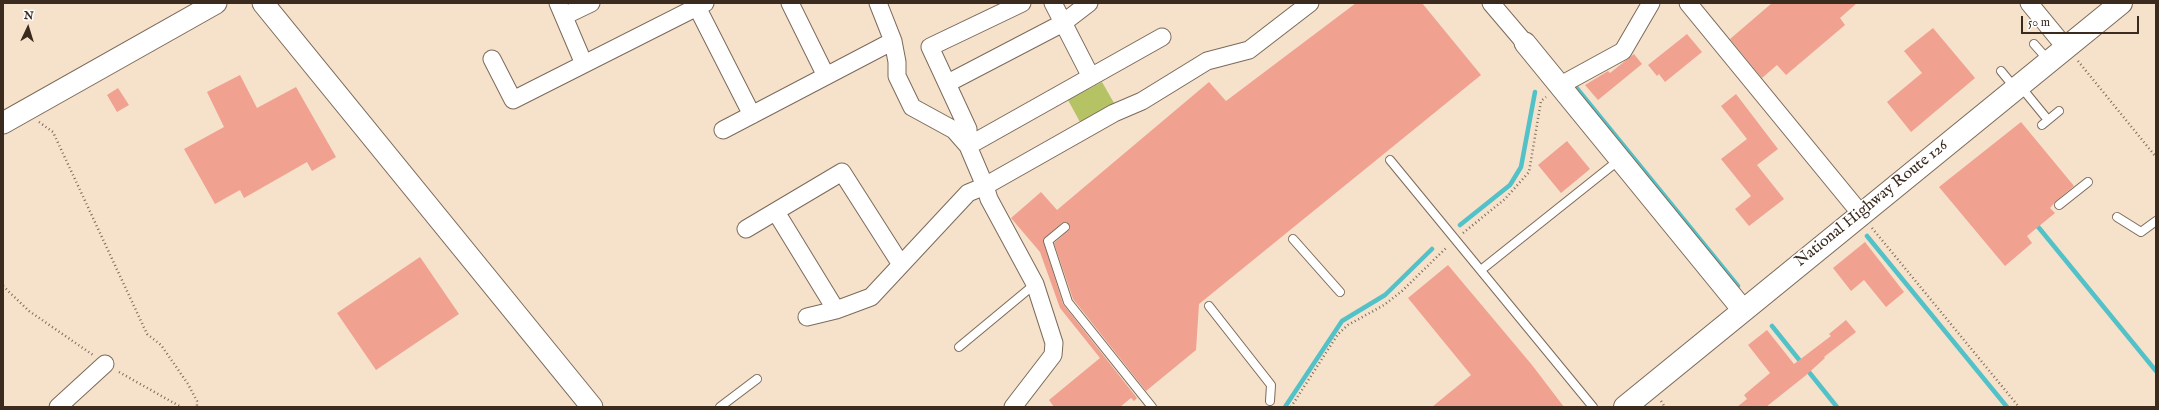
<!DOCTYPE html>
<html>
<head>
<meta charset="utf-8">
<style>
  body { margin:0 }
  #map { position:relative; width:2159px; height:410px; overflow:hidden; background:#f6e1ca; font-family:"IM FELL English",serif }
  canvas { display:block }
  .frame { position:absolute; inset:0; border:4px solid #3b2a1e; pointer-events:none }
  .north { position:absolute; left:8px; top:8px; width:40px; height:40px; -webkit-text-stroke:3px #fff; paint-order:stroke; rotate:4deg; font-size:11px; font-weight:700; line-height:16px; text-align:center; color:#3b2a1e }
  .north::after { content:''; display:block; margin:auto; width:14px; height:18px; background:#3b2a1e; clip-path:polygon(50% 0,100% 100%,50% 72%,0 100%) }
  .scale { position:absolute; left:2021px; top:16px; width:118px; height:18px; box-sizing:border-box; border:2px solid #3b2a1e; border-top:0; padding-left:5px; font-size:12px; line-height:14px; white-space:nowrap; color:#3b2a1e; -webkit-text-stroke:3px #fff; paint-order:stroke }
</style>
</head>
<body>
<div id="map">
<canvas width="2159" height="410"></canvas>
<div class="frame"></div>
<div class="north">N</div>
<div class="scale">50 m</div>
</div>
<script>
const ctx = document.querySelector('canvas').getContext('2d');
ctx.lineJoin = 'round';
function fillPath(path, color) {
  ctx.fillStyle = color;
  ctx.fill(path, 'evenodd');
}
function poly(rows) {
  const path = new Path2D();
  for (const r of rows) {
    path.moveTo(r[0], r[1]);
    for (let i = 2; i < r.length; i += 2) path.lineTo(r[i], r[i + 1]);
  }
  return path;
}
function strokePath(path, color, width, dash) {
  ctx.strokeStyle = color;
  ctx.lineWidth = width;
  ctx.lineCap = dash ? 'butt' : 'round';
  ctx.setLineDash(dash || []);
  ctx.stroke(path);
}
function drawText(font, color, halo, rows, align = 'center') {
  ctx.font = font + ' "IM FELL English",serif';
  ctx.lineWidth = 3;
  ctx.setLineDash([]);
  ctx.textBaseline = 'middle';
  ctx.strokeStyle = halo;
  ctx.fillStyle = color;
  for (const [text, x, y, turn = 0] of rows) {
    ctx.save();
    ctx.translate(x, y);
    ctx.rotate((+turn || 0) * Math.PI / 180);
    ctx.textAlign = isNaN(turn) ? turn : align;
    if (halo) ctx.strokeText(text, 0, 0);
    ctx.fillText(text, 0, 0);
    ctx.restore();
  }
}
fillPath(poly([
  [1102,82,1114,103,1080,122,1068,100]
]), '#b5c365');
strokePath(poly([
  [1575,86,1738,286],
  [2035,223,2156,371],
  [1460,225,1510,185,1521,167,1535,92],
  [1867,236,2007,407],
  [1772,326,1837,407],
  [1285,407,1342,321,1385,295,1432,249]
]), '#53c1c8', 4.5);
fillPath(poly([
  [1356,3,1422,3,1481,75,1199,304,1196,350,1146,391,1073,299,1054,243,1070,229,1067,222,1062,223,1043,240,1063,304,1137,398,1134,401,1131,398,1120,407,1054,407,1049,400,1100,358,1060,308,1040,252,1011,218,1041,192,1057,210,1209,82,1226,101],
  [1772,3,1857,3,1840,18,1845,25,1786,75,1777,65,1762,78,1730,39],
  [1933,28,1975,78,1911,132,1887,102,1922,73,1904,51],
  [1687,34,1702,52,1665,82,1659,74,1657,76,1648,65],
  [1634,54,1642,64,1598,100,1585,85,1608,71,1610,73],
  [240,75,257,108,296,87,336,157,312,171,307,162,244,198,240,190,215,204,184,149,224,127,207,92],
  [118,88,129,105,117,112,107,95],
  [1736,94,1778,149,1757,165,1784,199,1749,226,1735,209,1751,196,1721,159,1747,139,1721,106],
  [2021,122,2074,186,2056,201,2050,208,2055,213,2027,236,2032,243,2005,266,1939,187],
  [1567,141,1590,169,1561,193,1538,165],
  [1865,242,1904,292,1886,307,1864,280,1851,291,1833,268],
  [420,257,459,314,376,370,337,313],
  [1448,265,1532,365,1564,407,1432,407,1471,375,1408,298],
  [1846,320,1856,332,1824,357,1825,358,1805,376,1766,407,1737,407,1747,399,1744,395,1770,373,1748,345,1767,330,1794,364,1831,336,1829,334]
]), '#f1a190');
const service = poly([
  [2034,44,2049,61],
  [2001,71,2015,88],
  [2021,87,2048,120],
  [2042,125,2059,111],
  [1390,160,1593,407],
  [2059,205,2088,182],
  [2117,217,2141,232,2156,221],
  [1065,227,1048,241,1068,302,1152,407],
  [1293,239,1340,292],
  [1481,270,1619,160],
  [1209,306,1271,385,1270,401],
  [959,347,1035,284],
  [720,407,757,379]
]);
const minor = poly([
  [558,3,584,64],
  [790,3,826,76],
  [1022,3,930,47,968,129,968,146,1162,37],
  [1053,3,1091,77],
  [1491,3,1525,43],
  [1688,3,1861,214],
  [2029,3,2066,48],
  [697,7,752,115],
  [564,16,591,3],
  [492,59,513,100,705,3],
  [948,83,1063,23,1089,3],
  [1559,86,1623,51,1651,3],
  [723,130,893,41],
  [776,212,836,310],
  [746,229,842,172,900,263],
  [807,317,836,310,871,297,968,193,985,186,968,146,954,130,912,107,897,76,897,62,893,41,878,3],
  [58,407,105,364],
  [1013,407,1053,355,1054,343,1035,284,989,199,985,186,1114,113,1142,101,1207,61,1249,50,1310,3]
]);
const tertiary = poly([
  [263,3,592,407],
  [1525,43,1743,310],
  [3,123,216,3]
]);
const trunk = poly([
  [1625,407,2121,3]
]);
strokePath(service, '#7c6a5a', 10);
strokePath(minor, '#7c6a5a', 19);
strokePath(tertiary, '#7c6a5a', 23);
strokePath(trunk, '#7c6a5a', 24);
strokePath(poly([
  [2078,61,2156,157],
  [39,122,53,132,147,334,161,345,188,384,197,401,197,407],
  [1872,228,2019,407],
  [1463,233,1505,199,1529,172,1541,101,1546,97],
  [3,286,29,311,93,355],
  [119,372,181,407],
  [1661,401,1665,407],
  [1291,407,1338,334,1348,325,1384,305,1402,291,1447,247]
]), '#7c6a5a', 2.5, [1, 3]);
strokePath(service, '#fff', 8);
strokePath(minor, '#fff', 17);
strokePath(tertiary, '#fff', 21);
strokePath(trunk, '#fff', 22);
drawText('16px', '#3b2a1e', '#fff', [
  ["National Highway Route 126",1872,204,-39]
]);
</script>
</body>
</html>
